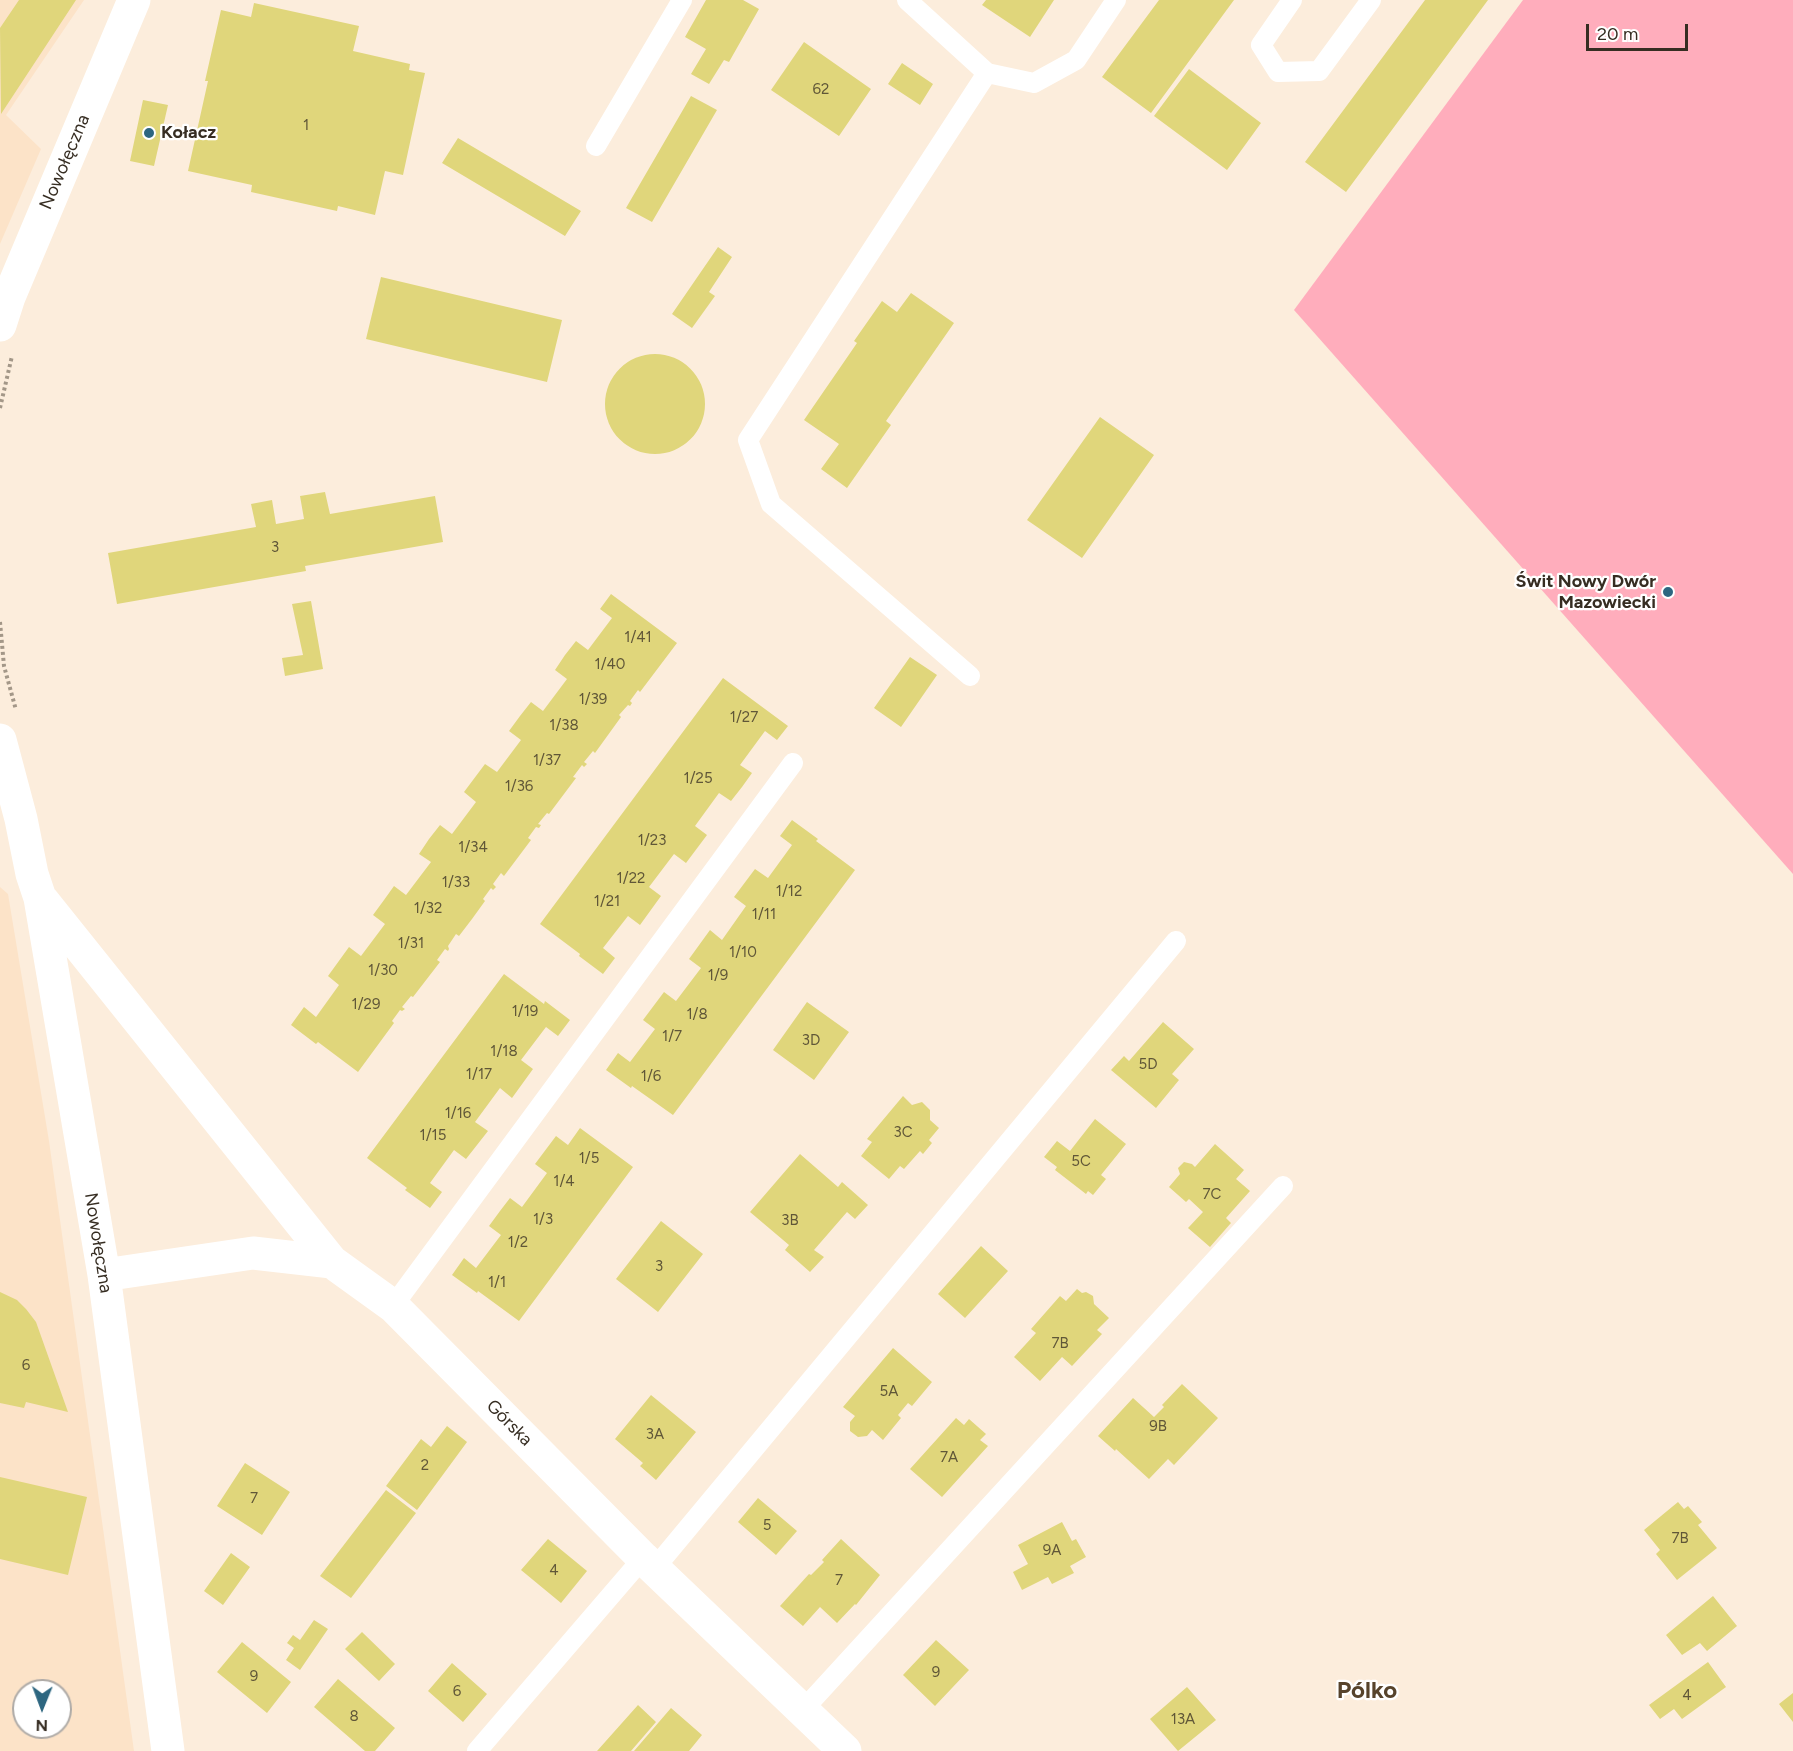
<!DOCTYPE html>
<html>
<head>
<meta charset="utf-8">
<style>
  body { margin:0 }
  #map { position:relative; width:1793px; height:1751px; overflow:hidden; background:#fceddc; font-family:Figtree,sans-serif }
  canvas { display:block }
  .north { position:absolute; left:12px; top:1679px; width:60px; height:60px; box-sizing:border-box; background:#fff; border:2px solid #afaba7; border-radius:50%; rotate:181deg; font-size:16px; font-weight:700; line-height:24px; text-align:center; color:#362d22 }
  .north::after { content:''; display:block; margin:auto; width:21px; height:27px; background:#2d6680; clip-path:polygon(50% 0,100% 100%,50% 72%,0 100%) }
  .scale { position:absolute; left:1586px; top:24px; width:102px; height:27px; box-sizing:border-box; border:3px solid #362d22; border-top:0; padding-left:8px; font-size:18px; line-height:21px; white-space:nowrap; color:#362d22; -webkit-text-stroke:4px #fff; paint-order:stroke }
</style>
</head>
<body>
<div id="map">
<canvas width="1793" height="1751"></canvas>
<div class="north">N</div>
<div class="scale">20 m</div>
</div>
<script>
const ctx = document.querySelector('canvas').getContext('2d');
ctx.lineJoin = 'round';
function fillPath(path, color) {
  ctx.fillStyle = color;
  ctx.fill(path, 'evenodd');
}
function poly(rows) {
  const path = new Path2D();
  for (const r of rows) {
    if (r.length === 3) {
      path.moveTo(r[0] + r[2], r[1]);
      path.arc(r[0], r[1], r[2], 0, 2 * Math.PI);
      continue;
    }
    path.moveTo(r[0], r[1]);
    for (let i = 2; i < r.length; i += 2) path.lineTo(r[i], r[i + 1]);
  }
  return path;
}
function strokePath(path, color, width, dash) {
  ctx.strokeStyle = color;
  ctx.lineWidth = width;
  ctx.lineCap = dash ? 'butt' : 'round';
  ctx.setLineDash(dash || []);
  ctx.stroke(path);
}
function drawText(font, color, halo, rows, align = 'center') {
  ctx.font = font + ' Figtree,sans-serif';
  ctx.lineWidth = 4.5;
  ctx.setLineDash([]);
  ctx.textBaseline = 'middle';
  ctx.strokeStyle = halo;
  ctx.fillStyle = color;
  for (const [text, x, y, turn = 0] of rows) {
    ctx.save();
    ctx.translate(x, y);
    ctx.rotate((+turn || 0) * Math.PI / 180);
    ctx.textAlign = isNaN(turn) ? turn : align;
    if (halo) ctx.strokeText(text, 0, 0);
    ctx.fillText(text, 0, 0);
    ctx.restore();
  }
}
fillPath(poly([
  [0,0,84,0,6,115,41,149,0,244],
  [0,887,8,894,49,1141,134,1751,0,1751],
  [24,1691,60,1691,60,1727,24,1727]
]), '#fce3c8');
fillPath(poly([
  [1523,0,1793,0,1793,874,1294,310]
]), '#ffadbc');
fillPath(poly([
  [19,0,76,0,1,114,0,28],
  [706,0,743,0,759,9,729,62,724,60,709,84,691,74,706,49,685,37],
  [986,0,1054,0,1030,37,982,5],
  [1159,0,1234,0,1151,113,1102,77],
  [1425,0,1488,0,1346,192,1305,162],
  [254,3,359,26,353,51,410,64,409,70,425,73,403,175,385,171,375,215,338,206,337,211,251,192,252,185,188,171,208,81,205,81,221,10,251,17],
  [804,42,871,89,839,136,771,90],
  [902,63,933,84,920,105,888,84],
  [1189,69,1261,123,1227,170,1154,116],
  [691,96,717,110,652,222,626,208],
  [143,100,168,105,154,166,130,161],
  [458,138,581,211,565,236,442,163],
  [718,247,732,257,709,292,715,296,692,328,672,314],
  [381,277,562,320,547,382,366,339],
  [911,293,954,323,886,421,891,425,847,488,821,469,839,444,804,420,857,343,854,341,882,301,897,312],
  [655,404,50],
  [1100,417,1154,455,1082,558,1027,520],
  [325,492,330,514,435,496,443,542,305,566,306,571,117,604,108,553,256,527,251,504,272,500,276,524,304,519,300,496],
  [611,594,677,643,640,692,638,690,630,701,632,703,630,706,628,705,619,715,621,717,595,753,593,751,584,762,587,764,584,767,582,765,573,777,576,778,549,814,547,813,538,824,541,825,539,828,536,827,528,838,531,840,504,876,501,873,493,884,496,887,493,890,491,888,483,899,485,901,472,919,459,936,456,934,448,946,449,949,448,951,445,949,437,960,440,962,413,997,411,996,402,1007,405,1009,402,1011,400,1010,392,1021,394,1023,358,1072,318,1042,316,1044,291,1025,304,1007,316,1017,339,985,328,976,349,947,361,956,385,924,373,915,384,900,394,886,406,895,431,862,419,854,429,839,440,825,452,834,476,802,464,792,485,764,497,772,521,740,509,731,520,716,531,702,543,711,567,679,555,670,565,655,576,641,588,650,612,618,600,609],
  [311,601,323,669,285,676,282,658,303,655,292,604],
  [910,657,937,675,901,727,874,708],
  [723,678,788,726,777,740,765,731,740,765,752,773,742,787,731,801,719,793,695,826,707,835,686,863,674,854,649,887,661,896,640,925,628,916,603,948,615,958,603,974,579,956,580,954,540,924],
  [792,820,818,839,816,841,855,870,673,1115,632,1086,631,1088,606,1070,618,1053,630,1062,655,1029,643,1020,664,992,676,1001,701,968,689,959,710,930,722,940,746,906,734,897,755,869,768,878,792,845,780,836],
  [504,974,544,1004,545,1001,570,1020,558,1036,546,1027,521,1060,533,1069,512,1098,500,1088,475,1122,488,1131,466,1159,454,1150,430,1183,442,1192,430,1208,405,1190,407,1188,367,1158],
  [807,1002,849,1032,814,1080,773,1050],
  [1163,1022,1194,1049,1172,1074,1179,1080,1156,1108,1111,1070,1124,1056,1129,1061],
  [903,1096,912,1105,922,1102,930,1110,930,1120,939,1128,929,1140,932,1143,923,1154,920,1151,904,1169,900,1166,889,1179,861,1156,872,1142,867,1139],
  [1095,1119,1126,1144,1101,1175,1106,1179,1093,1195,1088,1191,1086,1194,1055,1170,1057,1167,1044,1157,1057,1141,1070,1151],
  [580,1128,633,1167,519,1321,478,1291,477,1293,452,1275,464,1258,476,1268,501,1235,489,1226,500,1211,510,1198,522,1207,547,1173,535,1164,556,1136,568,1145],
  [1215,1144,1244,1170,1236,1179,1250,1191,1226,1218,1231,1223,1210,1247,1188,1228,1203,1212,1189,1199,1186,1202,1169,1187,1180,1174,1178,1168,1184,1162,1192,1164,1195,1167],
  [800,1154,838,1187,842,1182,868,1205,855,1219,847,1212,814,1250,824,1257,810,1272,785,1250,789,1245,750,1212],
  [661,1221,703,1254,658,1312,616,1279],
  [981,1246,1008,1271,965,1318,938,1294],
  [1077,1289,1082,1293,1086,1292,1093,1296,1094,1304,1109,1318,1097,1330,1102,1334,1072,1366,1062,1357,1040,1381,1014,1357,1036,1333,1031,1329,1060,1296,1066,1301],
  [0,1292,17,1300,26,1309,36,1322,68,1412,26,1402,24,1408,0,1403],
  [893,1348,932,1382,912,1406,908,1403,898,1415,901,1418,883,1440,872,1430,867,1436,858,1437,850,1431,850,1422,855,1416,843,1407],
  [1182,1384,1218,1418,1174,1465,1168,1459,1149,1479,1116,1449,1115,1451,1098,1436,1133,1398,1154,1417,1164,1407,1162,1405],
  [651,1395,696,1432,656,1480,640,1466,643,1463,615,1439],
  [956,1418,964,1425,969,1419,986,1434,980,1440,988,1446,942,1497,910,1469],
  [447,1426,467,1442,417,1510,386,1486,421,1439,431,1447],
  [245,1463,290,1492,262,1535,217,1506],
  [0,1477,87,1497,68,1575,0,1559],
  [386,1490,416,1513,351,1598,320,1576],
  [758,1498,797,1531,776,1555,738,1522],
  [1678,1502,1684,1509,1688,1506,1702,1522,1698,1525,1717,1548,1677,1580,1656,1554,1660,1550,1644,1530],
  [1062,1522,1072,1541,1076,1539,1086,1557,1070,1566,1074,1573,1052,1584,1048,1577,1022,1590,1013,1572,1028,1564,1018,1545],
  [548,1539,587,1571,561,1603,521,1570],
  [841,1539,880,1575,856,1605,855,1604,837,1623,820,1607,803,1626,780,1606,809,1574,811,1575,824,1562,822,1560],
  [231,1553,250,1567,223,1605,204,1591],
  [1713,1596,1737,1626,1707,1651,1700,1643,1682,1655,1666,1635],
  [314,1620,328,1629,300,1670,286,1660,294,1648,287,1643,293,1635,300,1640],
  [362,1632,395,1664,379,1681,345,1649],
  [936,1640,969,1670,935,1706,903,1675],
  [242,1642,291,1682,267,1713,217,1672],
  [1708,1662,1726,1687,1682,1719,1674,1709,1660,1719,1649,1705],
  [452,1663,487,1694,463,1722,428,1691],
  [338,1679,395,1728,375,1751,365,1751,314,1707],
  [1187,1687,1216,1720,1178,1751,1150,1719],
  [1793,1693,1793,1722,1779,1704],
  [638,1705,656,1722,631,1751,597,1751],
  [671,1708,702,1735,689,1751,634,1751]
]), '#e0d67b');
strokePath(poly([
  [0,408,12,356],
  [0,622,4,666,16,710]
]), '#a39788', 4, [3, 3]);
strokePath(poly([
  [907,0,987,73,1034,83,1076,60,1116,0],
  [1292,0,1261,45,1278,72,1319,71,1371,0],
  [596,146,682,0],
  [970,676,771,504,748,440,987,73],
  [393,1306,793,763],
  [654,1569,1176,941],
  [802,1711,1283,1186],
  [477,1751,643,1558]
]), '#fff', 20);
strokePath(poly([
  [0,325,9,297,134,0],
  [0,740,21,819,32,874,40,898,104,1275,168,1751],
  [43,901,332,1262],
  [104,1275,253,1253,332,1262,393,1306,643,1558,845,1751]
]), '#fff', 33);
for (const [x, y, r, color] of [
  [149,133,6,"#2d6680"],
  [1668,592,6,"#2d6680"]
]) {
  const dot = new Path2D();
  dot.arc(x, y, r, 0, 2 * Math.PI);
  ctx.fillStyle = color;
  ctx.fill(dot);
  strokePath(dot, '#fff', 2);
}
drawText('15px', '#605738', null, [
  ["62",821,90],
  ["1",306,126],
  ["3",275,548],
  ["1/41",638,638],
  ["1/40",610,665],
  ["1/39",593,700],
  ["1/27",744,718],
  ["1/38",564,726],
  ["1/37",547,761],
  ["1/25",698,779],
  ["1/36",519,787],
  ["1/23",652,841],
  ["1/34",473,848],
  ["1/22",631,879],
  ["1/33",456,883],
  ["1/12",789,892],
  ["1/21",607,902],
  ["1/32",428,909],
  ["1/11",764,915],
  ["1/31",411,944],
  ["1/10",743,953],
  ["1/30",383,971],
  ["1/9",718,976],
  ["1/29",366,1005],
  ["1/19",525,1012],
  ["1/8",697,1015],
  ["1/7",672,1037],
  ["3D",811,1041],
  ["1/18",504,1052],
  ["5D",1148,1065],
  ["1/17",479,1075],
  ["1/6",651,1077],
  ["1/16",458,1114],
  ["3C",903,1133],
  ["1/15",433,1136],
  ["1/5",589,1159],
  ["5C",1081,1162],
  ["1/4",564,1182],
  ["7C",1212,1195],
  ["1/3",543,1220],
  ["3B",790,1221],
  ["1/2",518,1243],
  ["3",659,1267],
  ["1/1",497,1283],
  ["7B",1060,1344],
  ["6",26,1366],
  ["5A",889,1392],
  ["9B",1158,1427],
  ["3A",655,1435],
  ["7A",949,1458],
  ["2",425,1466],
  ["7",254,1499],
  ["5",767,1526],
  ["7B",1680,1539],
  ["9A",1052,1551],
  ["4",554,1571],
  ["7",839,1581],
  ["9",936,1673],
  ["9",254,1677],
  ["6",457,1692],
  ["4",1687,1696],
  ["8",354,1717],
  ["13A",1183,1720]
]);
drawText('bold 18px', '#362d22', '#fff', [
  ["Kołacz",161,133],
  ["Świt Nowy Dwór",1656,582,"right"],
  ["Mazowiecki",1656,603,"right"]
], 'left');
drawText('18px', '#362d22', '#fff', [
  ["Nowołęczna",65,162,-67],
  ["Nowołęczna",98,1243,81],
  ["Górska",509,1423,45]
]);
drawText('bold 24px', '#57432b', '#fff', [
  ["Pólko",1367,1691]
]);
</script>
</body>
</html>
